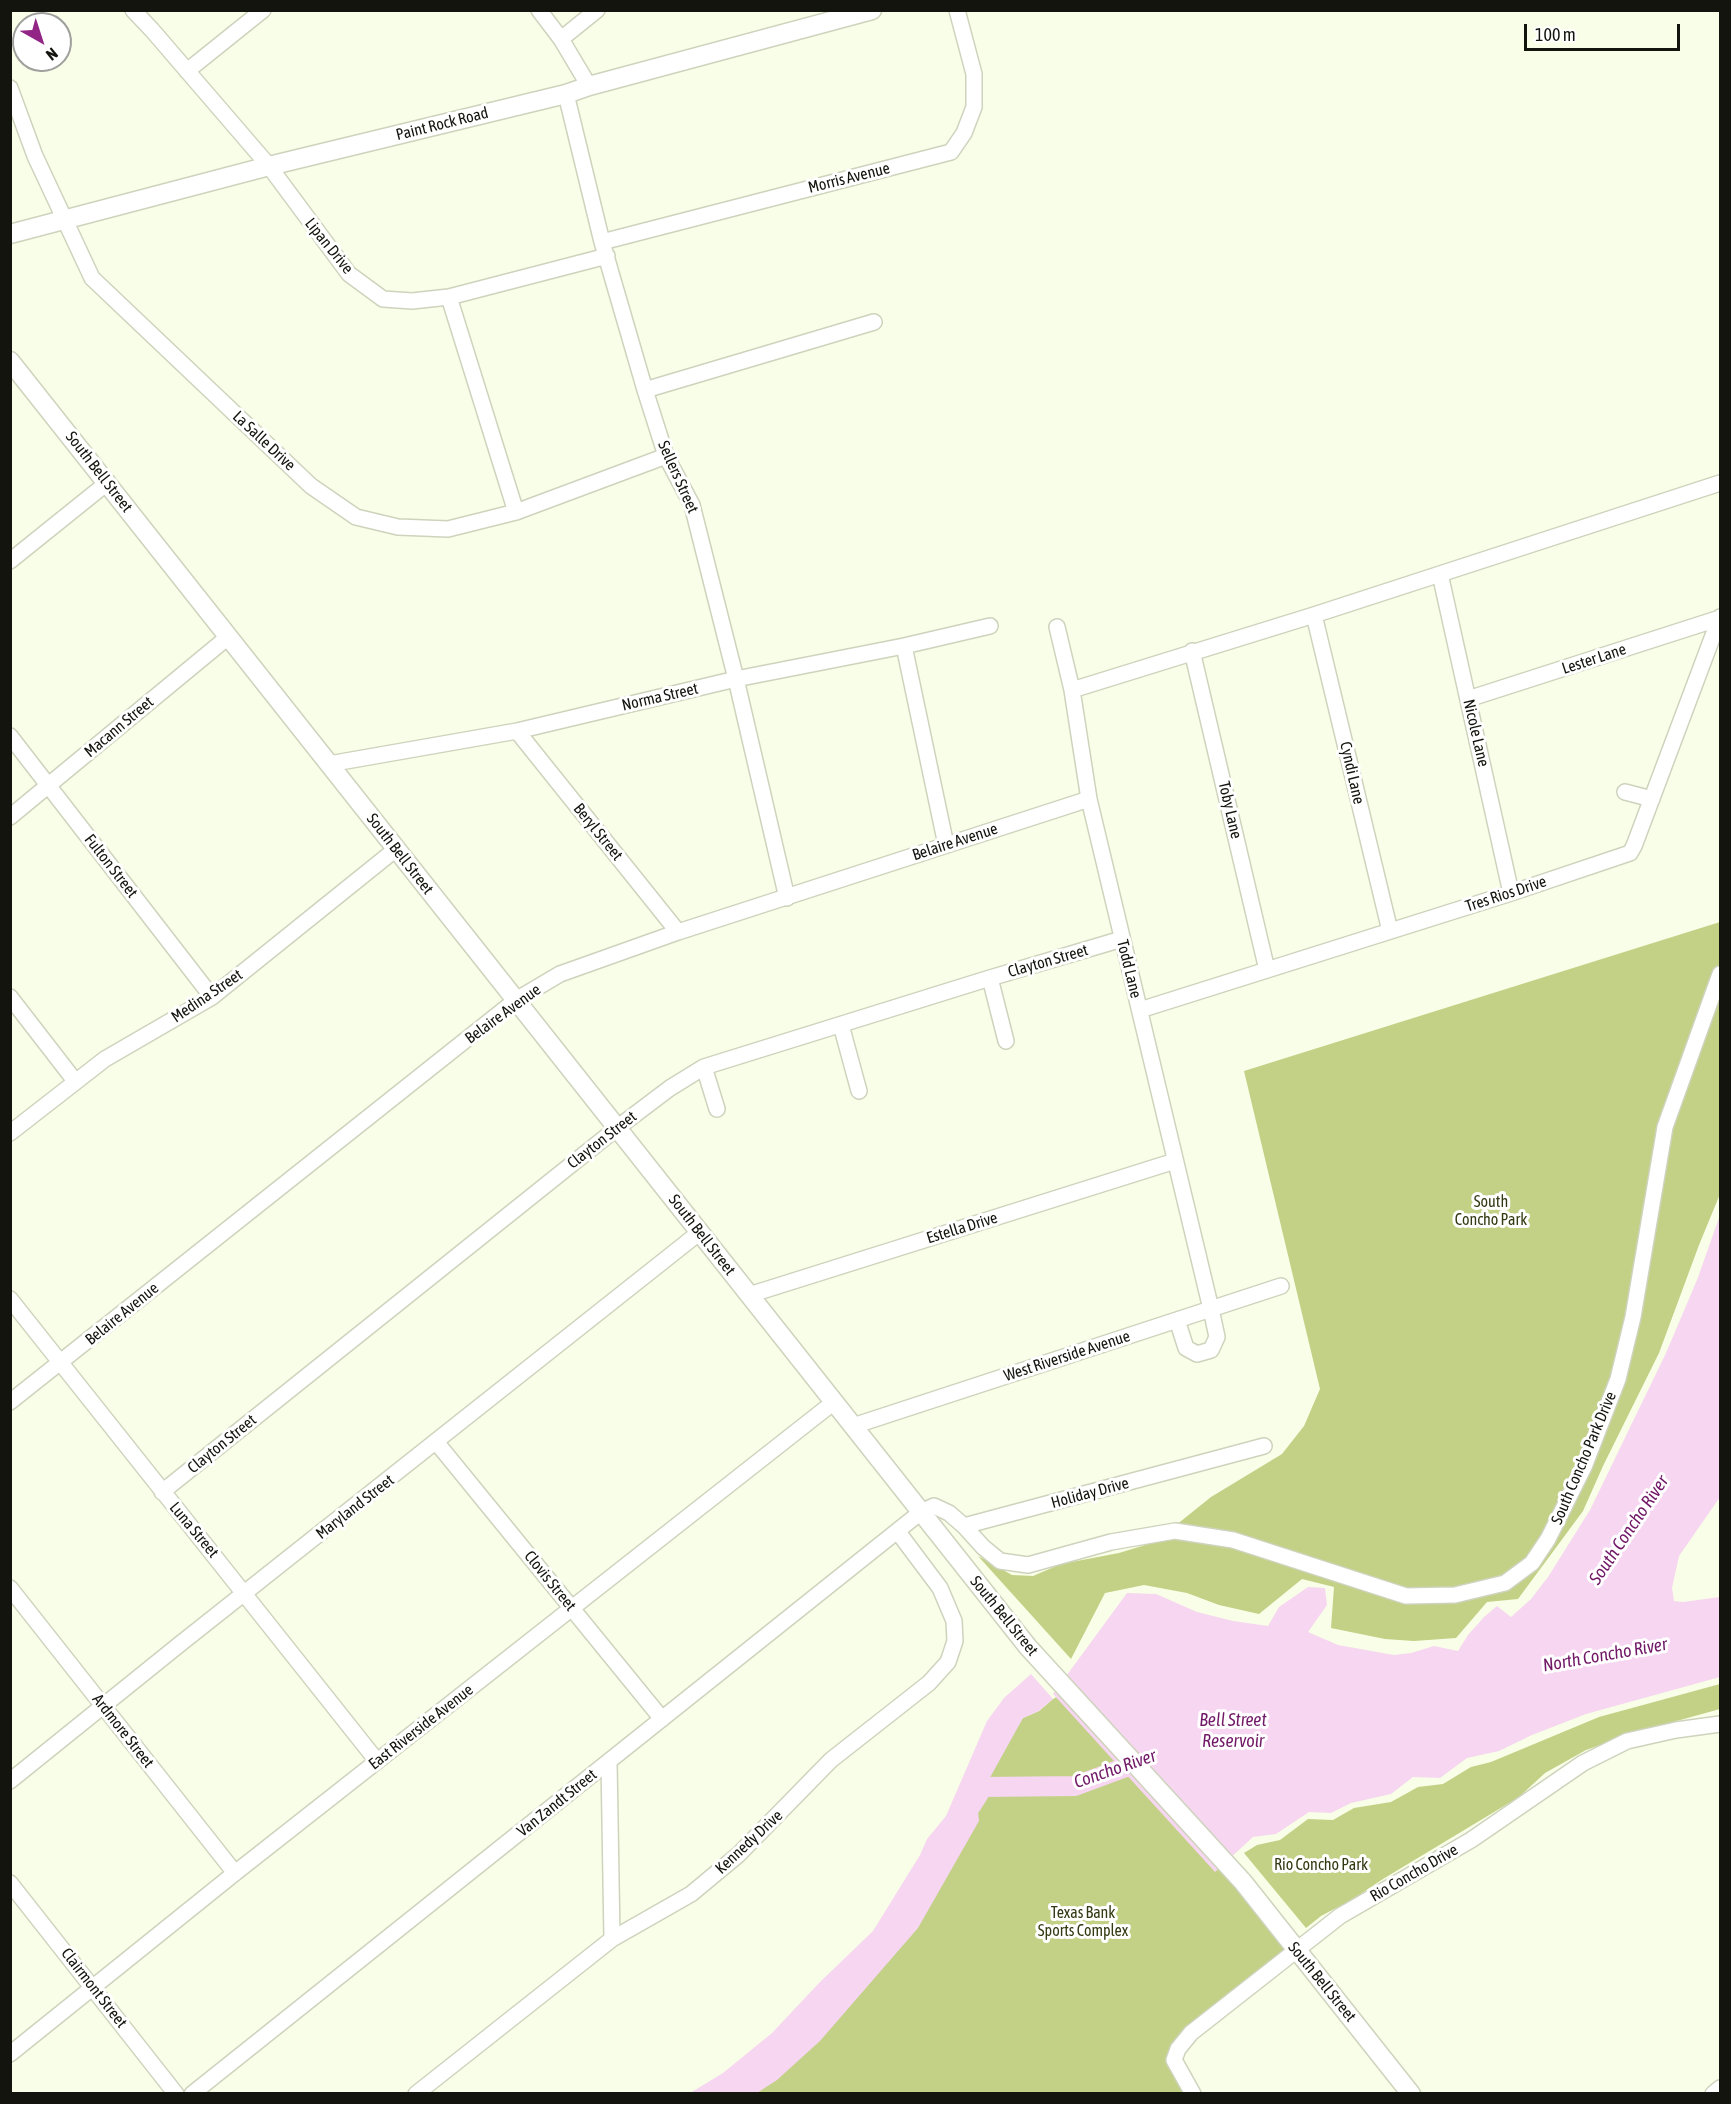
<!DOCTYPE html>
<html>
<head>
<meta charset="utf-8">
<style>
  body { margin:0 }
  #map { position:relative; width:1731px; height:2104px; overflow:hidden; background:#f8fee7; font-family:"Asap Condensed",sans-serif }
  canvas { display:block }
  .frame { position:absolute; inset:0; border:12px solid #12140d; pointer-events:none }
  .north { position:absolute; left:12px; top:12px; width:60px; height:60px; box-sizing:border-box; background:#fff; border:2px solid #a0a19e; border-radius:50%; rotate:141deg; font-size:16px; font-weight:700; line-height:24px; text-align:center; color:#12140d }
  .north::after { content:''; display:block; margin:auto; width:21px; height:27px; background:#922486; clip-path:polygon(50% 0,100% 100%,50% 72%,0 100%) }
  .scale { position:absolute; left:1524px; top:24px; width:156px; height:27px; box-sizing:border-box; border:3px solid #12140d; border-top:0; padding-left:8px; font-size:18px; line-height:21px; white-space:nowrap; color:#12140d; -webkit-text-stroke:4px #fff; paint-order:stroke }
</style>
</head>
<body>
<div id="map">
<canvas width="1731" height="2104"></canvas>
<div class="frame"></div>
<div class="north">N</div>
<div class="scale">100 m</div>
</div>
<script>
const ctx = document.querySelector('canvas').getContext('2d');
ctx.lineJoin = 'round';
function fillPath(path, color) {
  ctx.fillStyle = color;
  ctx.fill(path, 'evenodd');
}
function poly(rows) {
  const path = new Path2D();
  for (const r of rows) {
    path.moveTo(r[0], r[1]);
    for (let i = 2; i < r.length; i += 2) path.lineTo(r[i], r[i + 1]);
  }
  return path;
}
function strokePath(path, color, width, dash) {
  ctx.strokeStyle = color;
  ctx.lineWidth = width;
  ctx.lineCap = dash ? 'butt' : 'round';
  ctx.setLineDash(dash || []);
  ctx.stroke(path);
}
function drawText(font, color, halo, rows, align = 'center') {
  ctx.font = font + ' "Asap Condensed",sans-serif';
  ctx.lineWidth = 6;
  ctx.setLineDash([]);
  ctx.textBaseline = 'middle';
  ctx.strokeStyle = halo;
  ctx.fillStyle = color;
  for (const [text, x, y, turn = 0] of rows) {
    ctx.save();
    ctx.translate(x, y);
    ctx.rotate((+turn || 0) * Math.PI / 180);
    ctx.textAlign = isNaN(turn) ? turn : align;
    if (halo) ctx.strokeText(text, 0, 0);
    ctx.fillText(text, 0, 0);
    ctx.restore();
  }
}
fillPath(poly([
  [1720,922,1720,1194,1699,1245,1659,1353,1603,1466,1583,1511,1518,1599,1487,1602,1456,1638,1414,1641,1385,1639,1331,1628,1334,1587,1302,1579,1259,1614,1219,1605,1187,1593,1144,1585,1105,1593,1071,1659,978,1556,1012,1575,1033,1576,1061,1564,1119,1553,1155,1542,1211,1497,1282,1454,1304,1426,1320,1389,1244,1071],
  [1081,1684,1297,1951,1178,2049,1193,2093,740,2094,775,2072,1023,1718,1039,1711,1053,1699],
  [1720,1684,1720,1709,1644,1730,1586,1750,1545,1773,1519,1797,1383,1879,1353,1899,1321,1916,1306,1928,1244,1853,1257,1845,1280,1840,1308,1819,1333,1820,1354,1808,1391,1802,1418,1787,1443,1784,1471,1767,1491,1762,1599,1717]
]), '#c2d186');
fillPath(poly([
  [1720,1215,1720,1497,1679,1556,1672,1588,1674,1601,1683,1602,1720,1597,1720,1677,1586,1714,1532,1735,1499,1751,1467,1758,1440,1778,1413,1777,1391,1794,1351,1803,1331,1813,1309,1812,1276,1834,1253,1837,1215,1872,1053,1694,1127,1593,1156,1594,1197,1612,1233,1621,1268,1626,1279,1607,1308,1587,1325,1588,1327,1605,1308,1632,1338,1645,1394,1655,1411,1653,1434,1646,1458,1651,1468,1635,1484,1617,1497,1606,1511,1617,1531,1599,1548,1577,1590,1510,1666,1353,1697,1280],
  [1031,1674,1053,1699,1039,1711,1023,1718,977,1801,979,1821,918,1928,820,2041,777,2080,757,2093,690,2093,723,2073,772,2033,820,1982,873,1931,920,1855,927,1839,946,1816,987,1721,1004,1698]
]), '#f6d6f0');
strokePath(poly([
  [971,1806,983,1787,1075,1786,1145,1760]
]), '#f6d6f0', 20);
const minor = poly([
  [133,10,152,30,269,166,349,274,383,299,412,301,449,297,607,256],
  [539,10,561,39,589,86],
  [561,39,597,10],
  [187,71,263,10],
  [10,88,35,156,92,278,311,486,356,517,398,527,448,529,516,512,666,456],
  [566,94,602,242,645,390,666,456,692,505,736,679,787,898],
  [602,242,951,152,964,133,974,107,974,74,957,10],
  [449,297,516,512],
  [645,390,874,322],
  [10,561,107,483],
  [1440,574,1511,893],
  [1314,615,1390,931],
  [1057,627,1072,690,1089,799,1211,1309,1217,1337,1211,1350,1197,1354,1186,1348,1177,1320],
  [904,646,946,845],
  [1192,651,1267,970],
  [1072,690,1314,615,1720,483],
  [1468,699,1720,618],
  [517,731,678,932],
  [10,736,212,997],
  [329,764,517,731,736,679,904,646,990,626],
  [1625,792,1652,799],
  [10,817,228,637],
  [990,978,1006,1041],
  [10,997,75,1081],
  [1140,1010,1511,893,1630,853,1634,846,1720,617],
  [841,1025,859,1091],
  [704,1067,717,1109],
  [10,1133,105,1059,212,997,396,849],
  [749,1295,1175,1161],
  [10,1299,377,1761],
  [10,1402,516,1000,560,974,678,932,1089,799],
  [853,1426,1281,1286],
  [437,1443,662,1719],
  [162,1492,617,1128,670,1088,704,1067,990,978,1122,939],
  [964,1526,983,1547,1000,1561,1028,1565,1111,1542,1175,1531,1233,1540,1406,1596,1455,1595,1505,1583,1532,1563,1548,1539,1584,1467,1618,1379,1633,1317,1665,1127,1720,974],
  [10,1588,235,1873],
  [609,1761,612,1939],
  [10,1781,180,1644,700,1232],
  [10,1883,176,2094],
  [10,2054,235,1873,834,1402],
  [192,2094,921,1512,934,1506,949,1513,964,1526,1264,1446],
  [416,2094,612,1939,691,1894,738,1855,831,1760,929,1683,948,1662,955,1641,954,1621,940,1588,898,1532],
  [1193,2094,1174,2060,1178,2049,1191,2033,1340,1916,1471,1840,1583,1763,1627,1741,1676,1730,1720,1724],
  [1713,2094,1720,2088]
]);
const major = poly([
  [10,234,269,166,566,94,589,86,872,10],
  [10,361,1028,1647,1243,1882,1411,2094]
]);
strokePath(minor, '#ced3bd', 18);
strokePath(major, '#ced3bd', 21);
strokePath(minor, '#fff', 15);
strokePath(major, '#fff', 18);
drawText('16px', '#12140d', '#fff', [
  ["Paint Rock Road",442,124,-14],
  ["Morris Avenue",849,178,-14],
  ["Lipan Drive",329,246,51],
  ["La Salle Drive",264,441,43],
  ["South Bell Street",99,472,52],
  ["Sellers Street",678,477,66],
  ["Lester Lane",1594,659,-18],
  ["Norma Street",660,697,-13],
  ["Macann Street",119,727,-40],
  ["Nicole Lane",1476,733,77],
  ["Cyndi Lane",1352,773,77],
  ["Toby Lane",1230,810,77],
  ["Beryl Street",598,832,51],
  ["Belaire Avenue",955,842,-18],
  ["South Bell Street",400,854,52],
  ["Fulton Street",111,866,52],
  ["Tres Rios Drive",1506,894,-18],
  ["Clayton Street",1048,961,-16],
  ["Todd Lane",1129,969,76],
  ["Medina Street",207,996,-34],
  ["Belaire Avenue",503,1014,-36],
  ["Clayton Street",602,1140,-38],
  ["Estella Drive",962,1228,-17],
  ["South Bell Street",702,1235,52],
  ["Belaire Avenue",122,1314,-39],
  ["West Riverside Avenue",1067,1356,-18],
  ["Clayton Street",222,1444,-39],
  ["South Concho Park Drive",1584,1458,-67],
  ["Holiday Drive",1090,1493,-15],
  ["Maryland Street",355,1507,-38],
  ["Luna Street",194,1530,50],
  ["Clovis Street",550,1581,51],
  ["South Bell Street",1004,1616,51],
  ["East Riverside Avenue",421,1727,-38],
  ["Ardmore Street",123,1731,52],
  ["Van Zandt Street",557,1803,-39],
  ["Kennedy Drive",749,1842,-43],
  ["Rio Concho Drive",1414,1873,-30],
  ["South Bell Street",1322,1982,51],
  ["Clairmont Street",94,1988,52]
]);
drawText('16px', '#333912', '#fff', [
  ["South",1491,1202],
  ["Concho Park",1491,1220],
  ["Rio Concho Park",1321,1865],
  ["Texas Bank",1083,1913],
  ["Sports Complex",1083,1931]
]);
drawText('italic 18px', '#711867', '#fff', [
  ["South Concho River",1629,1530,-56],
  ["North Concho River",1605,1655,-10],
  ["Bell Street",1233,1720],
  ["Reservoir",1233,1741],
  ["Concho River",1115,1769,-19]
]);
</script>
</body>
</html>
